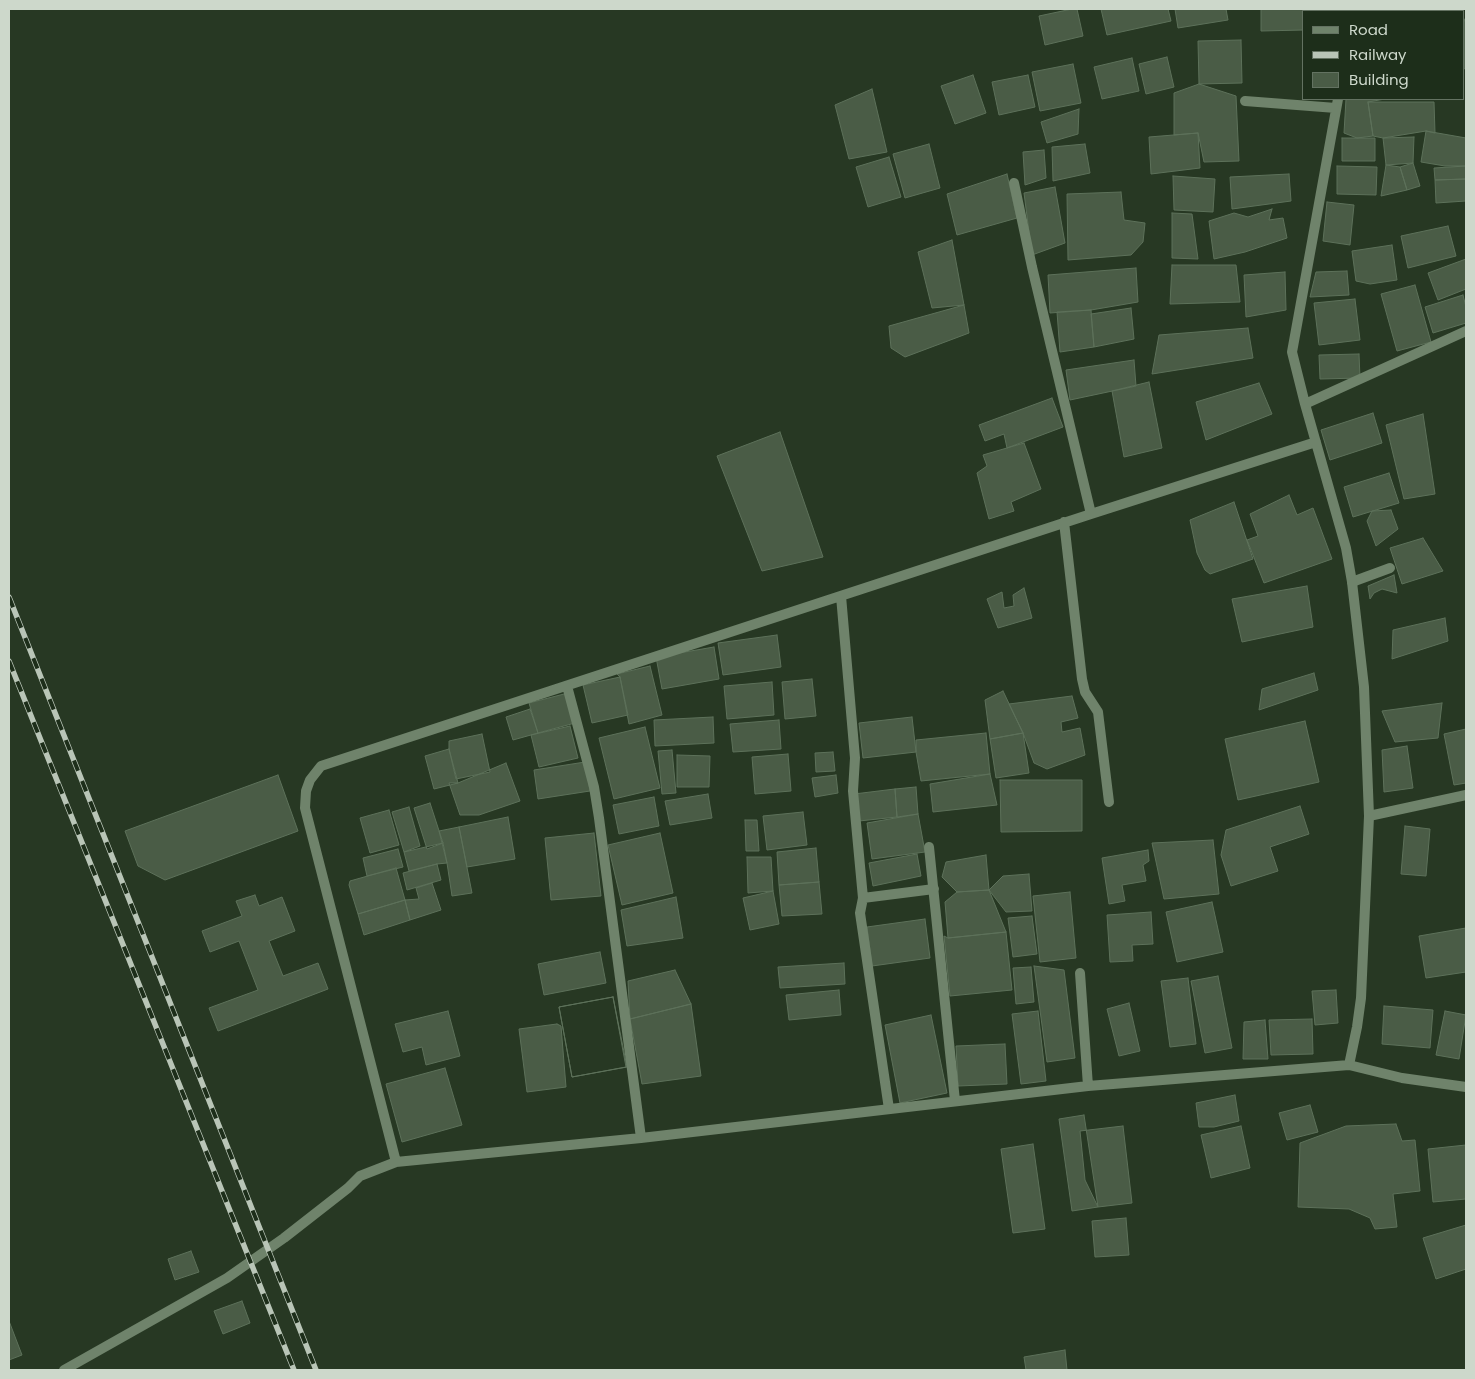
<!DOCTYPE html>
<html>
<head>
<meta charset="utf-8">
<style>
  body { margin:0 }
  #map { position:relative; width:1475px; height:1379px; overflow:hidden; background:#273823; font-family:Poppins,sans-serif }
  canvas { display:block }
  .frame { position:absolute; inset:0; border:10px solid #cdd8cb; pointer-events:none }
  .legend { position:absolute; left:1302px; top:10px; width:162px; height:90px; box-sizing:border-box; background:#1d2e1a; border:1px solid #637261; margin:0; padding:6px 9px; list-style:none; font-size:15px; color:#cdd8cb }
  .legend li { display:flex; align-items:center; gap:10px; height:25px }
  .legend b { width:25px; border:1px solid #637261 }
</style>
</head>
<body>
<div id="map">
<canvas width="1475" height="1379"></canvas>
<div class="frame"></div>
<ul class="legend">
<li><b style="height:6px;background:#6f836b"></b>Road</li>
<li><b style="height:6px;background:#b9c5b7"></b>Railway</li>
<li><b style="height:14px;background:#4a5c46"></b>Building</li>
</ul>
</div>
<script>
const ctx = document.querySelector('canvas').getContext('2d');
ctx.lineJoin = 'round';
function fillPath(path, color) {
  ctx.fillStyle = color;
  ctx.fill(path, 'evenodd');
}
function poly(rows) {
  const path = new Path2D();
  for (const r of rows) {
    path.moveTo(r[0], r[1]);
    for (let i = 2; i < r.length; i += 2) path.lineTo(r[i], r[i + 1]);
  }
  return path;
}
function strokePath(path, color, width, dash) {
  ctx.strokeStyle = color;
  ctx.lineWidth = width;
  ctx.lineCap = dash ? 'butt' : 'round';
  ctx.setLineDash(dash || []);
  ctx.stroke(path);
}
const building = poly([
  [1072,9,1077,9,1083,36,1045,45,1039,16,1072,9],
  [1101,9,1168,9,1171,21,1107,35,1101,9],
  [1175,9,1226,9,1228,20,1178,28,1175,9],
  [1261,9,1307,9,1307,11,1304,11,1304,30,1261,31,1261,9],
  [1464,19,1466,24,1466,68,1464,69,1464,19],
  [1241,40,1242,83,1199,84,1198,41,1241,40],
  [1167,57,1174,87,1146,94,1139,64,1167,57],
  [1132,58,1139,91,1102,99,1094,67,1132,58],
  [1073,64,1081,103,1040,111,1032,72,1073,64],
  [973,75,986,113,955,124,941,86,973,75],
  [1028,75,1035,107,999,115,992,82,1028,75],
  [1199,84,1236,96,1239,161,1204,162,1198,133,1174,135,1174,93,1199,84],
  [872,89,887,152,849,159,835,105,872,89],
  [1346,99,1385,99,1368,102,1373,136,1357,138,1344,133,1346,99],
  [1368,102,1434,102,1435,133,1426,131,1383,138,1373,136,1368,102],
  [1079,109,1078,134,1047,143,1041,122,1079,109],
  [1426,131,1466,138,1466,166,1445,166,1421,162,1426,131],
  [1198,133,1200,168,1151,174,1149,137,1198,133],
  [1414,137,1413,163,1386,165,1383,138,1414,137],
  [1342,138,1375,138,1375,161,1342,161,1342,138],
  [929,144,940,188,905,198,893,154,929,144],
  [1085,144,1090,173,1053,181,1052,147,1085,144],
  [1044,150,1046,178,1025,185,1023,152,1044,150],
  [889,157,901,197,868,207,856,167,889,157],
  [1413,163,1420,186,1407,190,1400,167,1413,163],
  [1386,165,1400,167,1407,190,1381,196,1386,165],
  [1337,166,1377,167,1376,195,1337,194,1337,166],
  [1466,166,1466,179,1435,180,1434,168,1466,166],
  [1007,174,1017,218,957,235,947,194,1007,174],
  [1289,174,1291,201,1232,209,1230,177,1289,174],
  [1173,176,1215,179,1213,212,1174,210,1173,176],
  [1466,179,1466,201,1436,203,1435,180,1466,179],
  [1055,187,1065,243,1032,255,1024,193,1055,187],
  [1121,192,1124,220,1145,223,1143,242,1131,255,1068,260,1067,194,1121,192],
  [1327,202,1354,205,1350,245,1323,241,1327,202],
  [1272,209,1269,220,1283,218,1287,238,1245,252,1214,259,1209,221,1234,213,1248,217,1272,209],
  [1172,213,1192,214,1198,259,1172,258,1172,213],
  [1448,226,1456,256,1408,268,1401,236,1448,226],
  [952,240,964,305,932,308,918,252,952,240],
  [1392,245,1397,280,1370,284,1356,281,1352,251,1392,245],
  [1466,259,1466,289,1438,300,1428,273,1466,259],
  [1172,265,1236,265,1240,302,1170,304,1172,265],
  [1136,268,1138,302,1091,310,1050,313,1048,275,1136,268],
  [1347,271,1349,295,1310,297,1316,272,1347,271],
  [1285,272,1286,310,1246,317,1244,275,1285,272],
  [1415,285,1431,342,1397,351,1381,294,1415,285],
  [1463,295,1466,307,1466,323,1433,333,1425,307,1463,295],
  [1355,299,1360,340,1319,345,1314,303,1355,299],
  [964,305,969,333,905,357,891,348,889,326,964,305],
  [1131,308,1134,339,1094,347,1091,314,1131,308],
  [1091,310,1094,347,1060,352,1057,312,1091,310],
  [1248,328,1253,358,1152,374,1159,335,1248,328],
  [1359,354,1360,378,1320,379,1319,355,1359,354],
  [1134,360,1136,386,1070,400,1066,370,1134,360],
  [1149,382,1162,448,1124,457,1112,391,1149,382],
  [1259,383,1272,414,1206,440,1196,402,1259,383],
  [1052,398,1063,427,1007,448,1004,434,985,441,979,425,1052,398],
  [1373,413,1382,443,1330,460,1321,430,1373,413],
  [1423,414,1435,494,1404,499,1386,425,1423,414],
  [780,432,823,557,762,571,717,456,780,432],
  [1024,443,1041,489,1011,502,1014,511,989,519,977,473,987,466,983,455,1024,443],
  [1389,473,1399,503,1353,517,1344,487,1389,473],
  [1289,495,1297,515,1313,508,1332,559,1264,583,1247,540,1258,536,1250,514,1289,495],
  [1234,502,1253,559,1210,574,1205,570,1197,553,1190,520,1234,502],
  [1391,510,1398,529,1376,546,1367,521,1372,511,1391,510],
  [1423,538,1443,571,1402,584,1390,548,1423,538],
  [1394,575,1397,593,1382,589,1374,593,1370,599,1368,586,1394,575],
  [1307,586,1313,627,1242,642,1232,599,1307,586],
  [1024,588,1032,618,998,628,987,599,1002,592,1004,608,1014,606,1013,595,1024,588],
  [1445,618,1448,641,1392,659,1393,630,1445,618],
  [777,635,781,667,723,675,718,643,777,635],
  [714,647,719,679,662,689,656,657,714,647],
  [650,666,662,715,629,724,620,677,617,674,650,666],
  [1314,673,1318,690,1259,710,1262,689,1314,673],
  [620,677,628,715,592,723,583,685,620,677],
  [812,679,816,716,785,719,782,682,812,679],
  [772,682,774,715,727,719,724,686,772,682],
  [1003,691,1023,733,990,739,985,700,1003,691],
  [568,693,575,723,538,733,529,703,568,693],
  [1072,696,1078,718,1061,722,1062,732,1080,728,1085,755,1047,769,1034,763,1023,733,1009,704,1072,696],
  [1442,703,1438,738,1395,742,1382,711,1442,703],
  [530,709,538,733,513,740,506,717,530,709],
  [713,717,714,743,655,746,654,720,713,717],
  [912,717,916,752,863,758,859,723,912,717],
  [779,720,781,749,733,752,730,724,779,720],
  [1305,721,1319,782,1238,800,1225,739,1305,721],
  [570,726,578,758,539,767,531,735,570,726],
  [645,727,660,788,614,799,599,738,645,727],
  [1466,729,1466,783,1454,785,1444,734,1466,729],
  [986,733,990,774,921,781,916,752,916,740,986,733],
  [1023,733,1029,773,996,778,990,739,1023,733],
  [482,734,490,772,456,779,449,749,449,741,482,734],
  [1407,746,1413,788,1384,792,1382,750,1407,746],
  [449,749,458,783,434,789,425,756,449,749],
  [672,750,676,793,662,794,658,751,672,750],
  [833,752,835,771,816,772,815,753,833,752],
  [788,754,791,791,755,794,752,757,788,754],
  [677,755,710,756,709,787,677,787,677,755],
  [585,762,590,791,538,799,534,770,585,762],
  [506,763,520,801,479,815,460,815,449,783,458,783,506,763],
  [990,774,997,805,933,812,930,784,990,774],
  [278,775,298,831,165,880,138,866,125,831,278,775],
  [836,775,838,793,815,797,812,778,836,775],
  [1000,780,1082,780,1082,831,1001,832,1000,780],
  [916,787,918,814,897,817,895,789,916,787],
  [895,789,897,817,859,821,854,794,895,789],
  [708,794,712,818,670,825,665,801,708,794],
  [654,797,659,826,619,834,613,805,654,797],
  [430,803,443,843,427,849,414,808,430,803],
  [1300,806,1309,834,1270,847,1278,871,1231,886,1221,855,1226,830,1300,806],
  [409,807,420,846,404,852,392,812,409,807],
  [389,810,399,845,370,853,360,818,389,810],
  [803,812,807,845,767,850,763,816,803,812],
  [918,814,925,852,872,859,867,823,918,814],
  [508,817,515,859,467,867,459,827,508,817],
  [745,820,757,820,759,851,746,851,745,820],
  [1405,826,1430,829,1426,876,1401,874,1405,826],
  [459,827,472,893,452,896,447,863,439,831,459,827],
  [594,833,601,896,551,900,545,838,594,833],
  [660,833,673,893,622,905,608,845,660,833],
  [1213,840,1219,894,1164,899,1152,843,1213,840],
  [443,843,447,863,437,864,409,871,404,852,443,843],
  [816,848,819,882,779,885,777,852,816,848],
  [398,849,403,867,367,876,363,858,398,849],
  [1148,850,1149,861,1143,865,1146,881,1122,885,1125,901,1109,904,1102,858,1148,850],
  [917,854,921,876,873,886,869,863,917,854],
  [986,855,989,890,957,892,942,877,946,862,986,855],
  [747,857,771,857,773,891,748,893,747,857],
  [437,864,441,880,407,890,403,873,437,864],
  [396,868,405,900,358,914,349,885,350,881,396,868],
  [1029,874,1032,911,1006,912,989,890,1003,876,1029,874],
  [819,882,822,914,782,916,779,885,819,882],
  [432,883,441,910,410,920,405,900,419,899,416,888,432,883],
  [989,890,1006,932,948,938,945,902,957,892,989,890],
  [773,891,779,924,750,930,743,898,773,891],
  [1070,892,1076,958,1040,962,1033,896,1070,892],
  [255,895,259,906,282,897,295,931,269,941,283,976,318,963,328,989,218,1031,209,1008,258,990,239,941,210,952,202,931,242,916,236,901,255,895],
  [676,897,683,938,627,946,621,910,676,897],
  [405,900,410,920,364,935,358,914,405,900],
  [1212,902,1223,952,1177,962,1166,912,1212,902],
  [1151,912,1153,944,1132,945,1133,961,1110,962,1107,915,1151,912],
  [1032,916,1037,954,1013,957,1008,918,1032,916],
  [925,919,930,958,872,966,867,927,925,919],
  [1466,928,1466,972,1426,978,1419,936,1466,928],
  [1006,932,1012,990,950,996,944,936,948,938,1006,932],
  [600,952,606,983,544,995,538,964,600,952],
  [844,963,845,984,780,988,778,967,844,963],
  [1034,966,1064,970,1075,1058,1047,1062,1034,966],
  [1031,967,1034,1002,1016,1004,1013,968,1031,967],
  [675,970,691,1004,630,1019,628,981,675,970],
  [1218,976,1232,1048,1205,1053,1191,981,1218,976],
  [1188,978,1196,1044,1170,1047,1161,981,1188,978],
  [839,990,841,1015,789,1020,786,995,839,990],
  [1336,990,1338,1023,1315,1025,1312,991,1336,990],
  [613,997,627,1067,572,1077,559,1007,613,997],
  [613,997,626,1067,572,1077,559,1007,613,997],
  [1129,1003,1140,1051,1119,1056,1107,1009,1129,1003],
  [691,1004,701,1076,642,1084,630,1019,691,1004],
  [1384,1006,1433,1010,1430,1048,1382,1044,1384,1006],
  [448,1011,460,1056,426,1065,422,1047,403,1052,395,1024,448,1011],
  [1038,1011,1046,1081,1021,1084,1012,1014,1038,1011],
  [1445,1011,1466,1015,1459,1059,1436,1055,1445,1011],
  [931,1015,947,1093,900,1103,885,1025,931,1015],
  [1312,1019,1313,1054,1271,1055,1269,1020,1312,1019],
  [1265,1020,1268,1059,1243,1059,1244,1022,1265,1020],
  [557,1024,561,1026,566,1087,527,1092,519,1029,557,1024],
  [1005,1044,1007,1084,958,1086,956,1046,1005,1044],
  [445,1068,462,1125,402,1142,386,1084,445,1068],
  [1235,1095,1239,1121,1214,1127,1199,1127,1196,1103,1235,1095],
  [1310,1105,1318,1132,1287,1140,1279,1113,1310,1105],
  [1084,1115,1098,1207,1072,1211,1059,1119,1084,1115],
  [1396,1124,1402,1141,1415,1140,1420,1191,1393,1194,1397,1227,1375,1229,1370,1218,1349,1209,1298,1207,1300,1143,1346,1126,1396,1124],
  [1123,1126,1132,1203,1098,1207,1085,1180,1080,1131,1123,1126],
  [1241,1126,1250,1168,1211,1178,1201,1135,1241,1126],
  [1033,1144,1045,1229,1013,1233,1001,1149,1033,1144],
  [1466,1145,1466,1199,1433,1202,1428,1149,1466,1145],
  [1126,1218,1129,1255,1095,1257,1092,1221,1126,1218],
  [1466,1225,1466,1269,1436,1279,1423,1238,1466,1225],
  [191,1251,199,1272,175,1280,168,1259,191,1251],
  [242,1301,250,1323,223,1334,214,1311,242,1301],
  [9,1321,22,1355,9,1360,9,1321],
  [1065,1350,1067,1370,1026,1370,1024,1357,1065,1350]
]);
fillPath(building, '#4a5c46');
strokePath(building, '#5d715a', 1);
strokePath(poly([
  [1352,582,1390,568]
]), '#6f836b', 10);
strokePath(poly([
  [1344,11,1344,9],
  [1338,99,1292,352,1305,404,1346,548,1352,582,1364,687,1369,816,1361,998,1357,1027,1349,1065],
  [1245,101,1336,108],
  [1014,183,1032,267,1091,514],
  [1305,404,1466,331],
  [1064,522,1082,679,1085,692,1098,712,1109,802],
  [841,596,855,758,853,791,863,898,860,913,889,1109],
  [567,686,594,787,599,818,641,1138],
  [1369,816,1466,795],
  [929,847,955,1101],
  [863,898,934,889],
  [1080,973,1088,1086],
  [396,1162,305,808,306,791,310,780,321,766,1091,514,1316,442],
  [64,1370,227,1278,284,1238,348,1188,360,1176,396,1162,641,1138,1088,1086,1349,1065,1402,1078,1466,1087]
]), '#6f836b', 10);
const rail = poly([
  [9,597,316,1370],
  [9,661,294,1370]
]);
strokePath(rail, '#b9c5b7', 5.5);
strokePath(rail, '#1d2e1a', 4, [11]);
</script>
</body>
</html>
